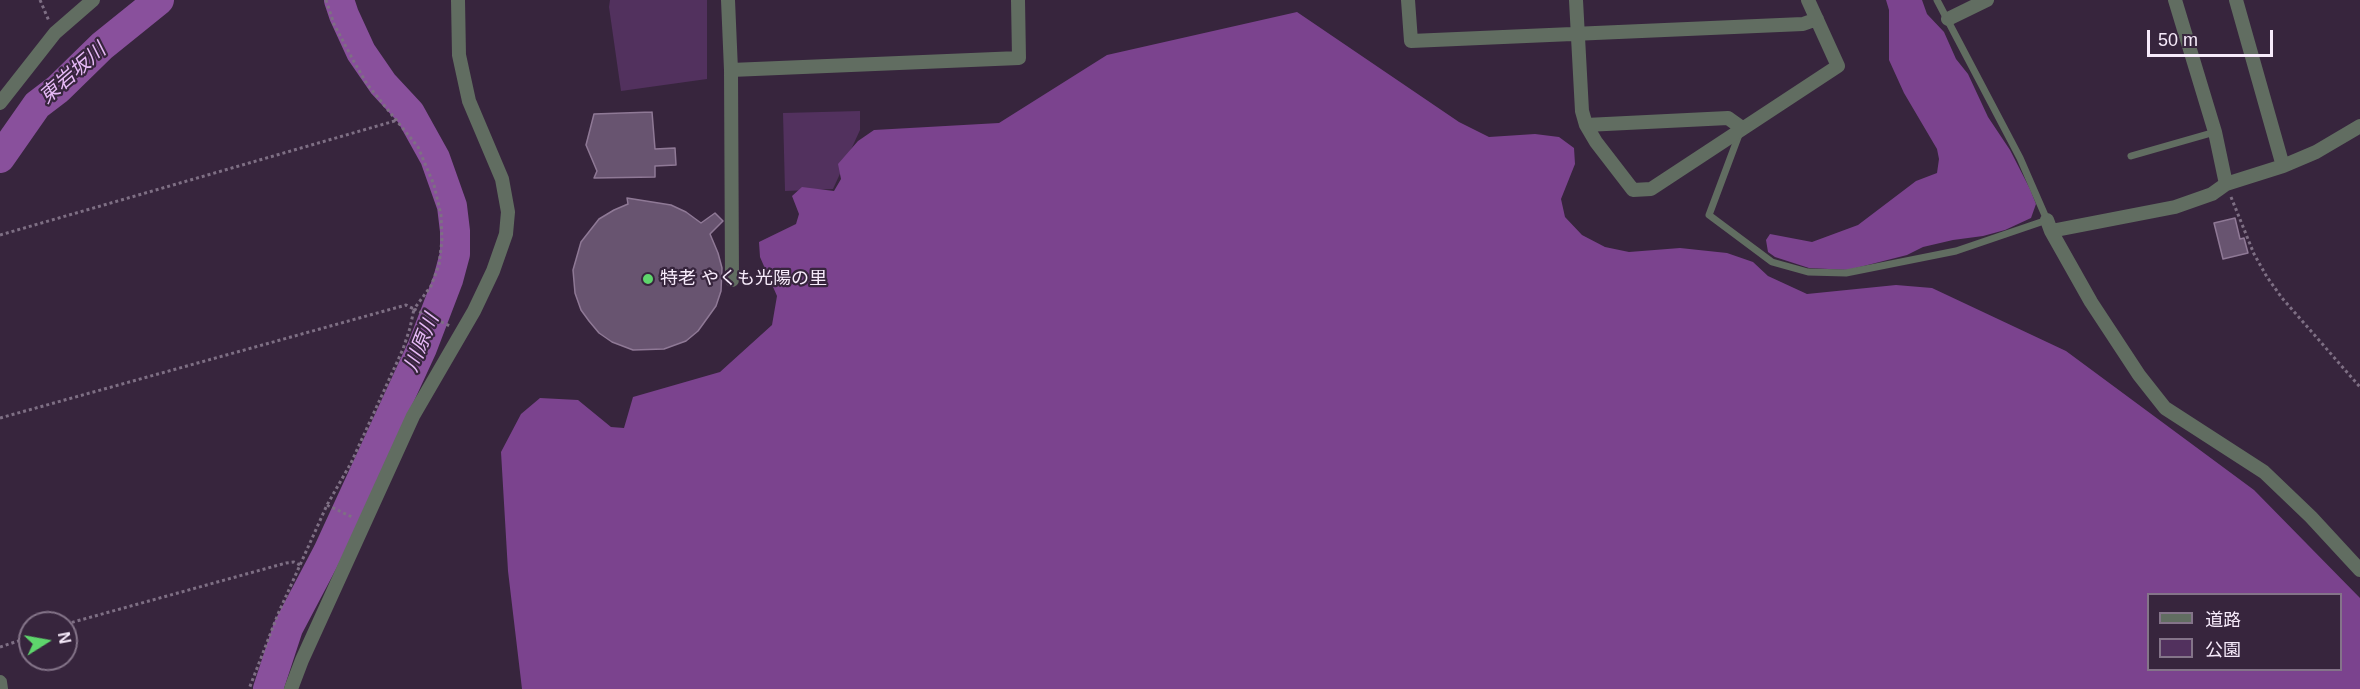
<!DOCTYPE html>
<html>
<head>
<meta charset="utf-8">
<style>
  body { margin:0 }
  #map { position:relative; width:2360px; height:689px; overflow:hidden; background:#37253d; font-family:Helvetica,"Noto Sans JP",sans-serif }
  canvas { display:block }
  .legend { position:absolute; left:2147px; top:593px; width:195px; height:78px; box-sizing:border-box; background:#37253d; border:2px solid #847489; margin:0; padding:8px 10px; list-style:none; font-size:18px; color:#f7ebfb }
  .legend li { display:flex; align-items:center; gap:12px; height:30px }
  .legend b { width:30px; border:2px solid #847489 }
  .north { position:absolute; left:18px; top:611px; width:60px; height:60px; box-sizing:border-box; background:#37253d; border:2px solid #847489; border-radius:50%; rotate:79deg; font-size:16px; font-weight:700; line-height:24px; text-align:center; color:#f7ebfb }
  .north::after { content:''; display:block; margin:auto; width:21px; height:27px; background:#5ed56c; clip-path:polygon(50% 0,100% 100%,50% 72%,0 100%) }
  .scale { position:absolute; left:2147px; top:30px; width:126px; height:27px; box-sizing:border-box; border:3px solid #f7ebfb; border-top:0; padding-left:8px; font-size:18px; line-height:21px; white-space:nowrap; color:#f7ebfb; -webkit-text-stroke:4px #37253d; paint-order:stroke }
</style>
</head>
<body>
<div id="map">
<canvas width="2360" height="689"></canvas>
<ul class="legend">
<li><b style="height:8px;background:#616d61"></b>道路</li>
<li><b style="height:16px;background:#52315e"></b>公園</li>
</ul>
<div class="north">N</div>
<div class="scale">50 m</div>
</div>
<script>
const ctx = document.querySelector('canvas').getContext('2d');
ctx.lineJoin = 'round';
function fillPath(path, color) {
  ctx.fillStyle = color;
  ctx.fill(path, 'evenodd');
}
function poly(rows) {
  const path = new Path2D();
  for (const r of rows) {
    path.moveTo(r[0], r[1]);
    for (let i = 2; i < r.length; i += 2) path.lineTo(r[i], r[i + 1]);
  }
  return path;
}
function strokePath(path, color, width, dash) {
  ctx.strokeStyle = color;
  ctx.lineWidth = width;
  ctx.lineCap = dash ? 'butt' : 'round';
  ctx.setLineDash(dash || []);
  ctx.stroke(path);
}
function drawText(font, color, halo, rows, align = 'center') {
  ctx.font = font + ' Helvetica,"Noto Sans JP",sans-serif';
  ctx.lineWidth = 4.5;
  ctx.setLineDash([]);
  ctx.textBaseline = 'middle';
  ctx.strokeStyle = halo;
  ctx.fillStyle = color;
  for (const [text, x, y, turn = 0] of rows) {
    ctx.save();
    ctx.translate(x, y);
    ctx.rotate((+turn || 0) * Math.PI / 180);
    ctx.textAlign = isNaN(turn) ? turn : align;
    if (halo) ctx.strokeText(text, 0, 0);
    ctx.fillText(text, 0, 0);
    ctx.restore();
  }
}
fillPath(poly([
  [610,0,707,0,707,79,621,91,609,7],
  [860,111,860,130,833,189,785,191,783,113]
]), '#52315e');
fillPath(poly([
  [1886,0,1922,0,1927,14,1944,32,1956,59,1968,74,1988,117,2010,150,2030,189,2036,204,2031,218,2005,230,1983,236,1953,240,1923,247,1907,255,1848,270,1809,268,1775,257,1768,252,1766,240,1770,234,1812,242,1858,225,1916,181,1937,173,1939,159,1937,149,1904,93,1889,60,1889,10],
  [1297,12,1459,122,1489,137,1535,134,1559,137,1574,148,1575,164,1561,199,1565,217,1582,235,1605,247,1629,252,1680,248,1727,253,1753,262,1768,276,1807,294,1896,285,1932,288,2066,351,2254,490,2360,598,2360,689,522,689,508,571,501,452,521,414,540,398,578,400,611,427,624,428,633,397,720,372,772,325,777,296,760,257,759,242,796,224,799,214,792,196,802,187,834,191,841,179,838,164,858,141,874,130,999,123,1107,55],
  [2148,594,2340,594,2340,670,2148,670]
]), '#7b438e');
strokePath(poly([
  [0,158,37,105,58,89,102,46,159,0],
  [268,689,288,628,328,552,422,348,448,280,455,254,455,231,452,206,435,158,410,113,383,84,361,52,344,15,339,0]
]), '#89509c', 30);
const building = poly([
  [652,112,655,149,675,148,676,165,655,166,655,177,594,178,597,171,586,145,594,114,652,112],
  [627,198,671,205,686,212,701,223,715,213,723,221,710,234,718,253,722,268,721,291,716,306,698,331,686,341,664,349,633,350,612,342,599,333,589,321,581,310,575,293,573,270,581,242,599,219,614,210,628,204,627,198],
  [2235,218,2240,239,2244,238,2248,253,2223,259,2214,223,2235,218]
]);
fillPath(building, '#685470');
strokePath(building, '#8f7996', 1.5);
strokePath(poly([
  [40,0,49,21],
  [326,0,334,24,353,60,367,84,418,147,434,185,441,215,442,240,439,265,431,286,414,309,450,326],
  [2231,197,2254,254,2267,277,2282,298,2360,387],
  [0,235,398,120],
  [0,418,406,305,414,309,410,328,403,349,351,463,327,505,278,614,249,689],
  [327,505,352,517],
  [66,624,286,563,294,562,300,565],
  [0,647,30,637]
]), '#7e6f84', 3, [3, 3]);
strokePath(poly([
  [1740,132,1709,215,1772,262,1808,272,1846,273,1956,251,2047,220,2020,158,1937,0],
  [2131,156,2215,132]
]), '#616d61', 7);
strokePath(poly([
  [728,0,731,70,732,280],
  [1408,0,1411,41,1803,24,1817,19],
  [1576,0,1582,111,1586,125,1596,142,1633,190,1651,189,1838,66,1808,0],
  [2175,0,2215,132,2226,184,2283,166,2316,152,2360,126],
  [2236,0,2283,166],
  [1948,19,1987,0],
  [731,70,1019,58,1018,0],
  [0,103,55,33,93,0],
  [1586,125,1728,118,1742,128],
  [2047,220,2051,231,2175,207,2212,194,2226,184],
  [2051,231,2091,302,2139,375,2165,408,2264,472,2311,517,2360,570],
  [0,682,1,689],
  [291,689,302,660,413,416,474,311,493,271,506,234,508,212,502,179,469,101,459,55,458,0]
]), '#616d61', 14);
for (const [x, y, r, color] of [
  [648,279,6,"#5ed56c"]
]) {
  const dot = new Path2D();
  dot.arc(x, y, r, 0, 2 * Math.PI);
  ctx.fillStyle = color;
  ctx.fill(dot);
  strokePath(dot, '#37253d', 2);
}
drawText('18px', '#f7ebfb', '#37253d', [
  ["特老 やくも光陽の里",660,279]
], 'left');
drawText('italic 20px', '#e7baf7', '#37253d', [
  ["東岩坂川",73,74,-41],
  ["川原川",422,343,-68]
]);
</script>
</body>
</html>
